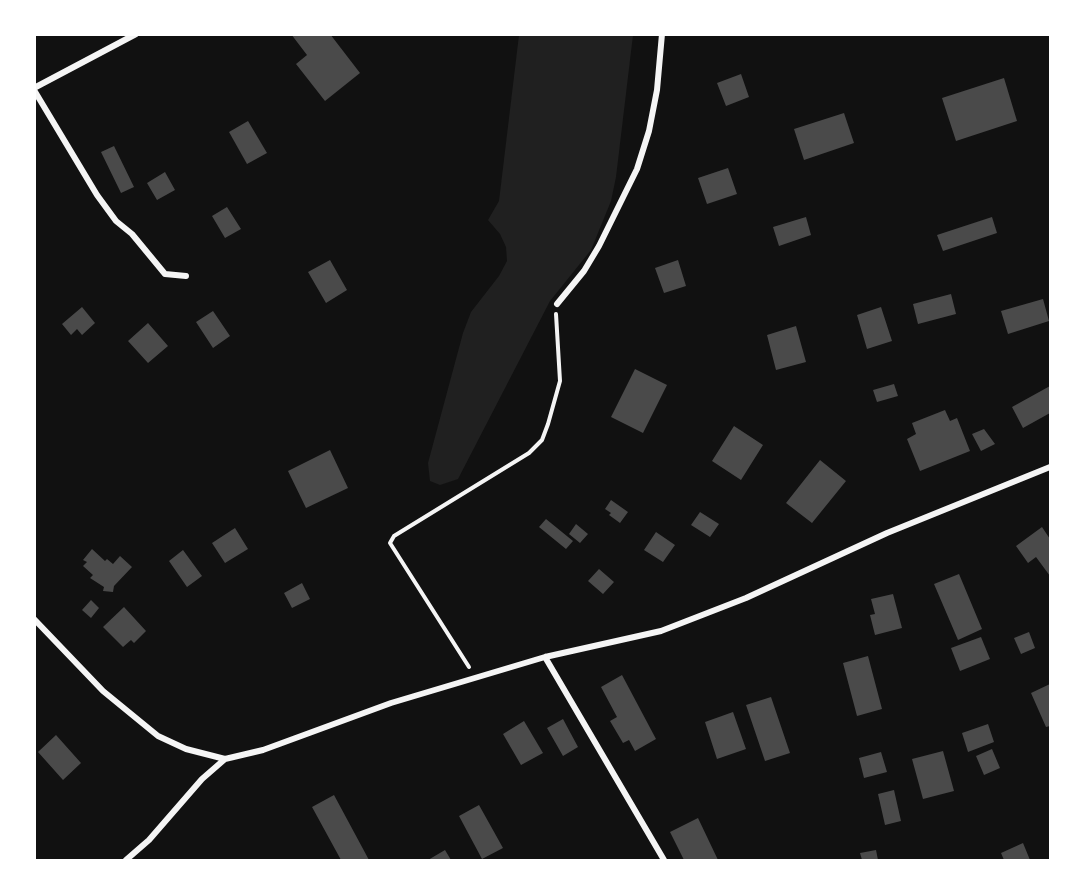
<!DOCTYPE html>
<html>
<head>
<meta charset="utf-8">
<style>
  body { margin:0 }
  #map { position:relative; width:1085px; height:895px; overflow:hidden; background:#111; font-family:Barlow,sans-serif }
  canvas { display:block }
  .frame { position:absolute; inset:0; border:36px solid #fff; pointer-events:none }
</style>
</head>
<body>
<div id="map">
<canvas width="1085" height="895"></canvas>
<div class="frame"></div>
</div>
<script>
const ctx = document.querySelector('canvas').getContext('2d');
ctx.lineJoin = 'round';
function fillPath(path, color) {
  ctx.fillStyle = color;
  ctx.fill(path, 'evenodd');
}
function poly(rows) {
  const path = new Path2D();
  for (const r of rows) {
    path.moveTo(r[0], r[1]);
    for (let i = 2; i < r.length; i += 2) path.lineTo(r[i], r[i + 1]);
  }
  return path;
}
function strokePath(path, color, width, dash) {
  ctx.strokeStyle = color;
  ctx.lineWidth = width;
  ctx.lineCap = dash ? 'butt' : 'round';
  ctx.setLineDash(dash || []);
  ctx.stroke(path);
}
fillPath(poly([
  [519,35,633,35,616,177,611,201,591,250,550,301,458,479,440,485,430,481,428,463,463,333,471,312,499,276,507,261,506,247,500,234,488,220,499,201]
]), '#202020');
fillPath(poly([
  [291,34,330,34,360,73,325,101,296,64,307,55],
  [741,74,749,97,726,106,717,83],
  [1004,78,1017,121,956,141,942,98],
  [844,113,854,143,804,160,794,129],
  [248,121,267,153,247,164,229,132],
  [114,146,134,187,121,193,101,152],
  [728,168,737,194,707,204,698,178],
  [165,172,175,190,157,200,147,183],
  [227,207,241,229,225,238,212,216],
  [806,217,811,235,779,246,773,227],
  [992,217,997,233,943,251,937,235],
  [330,260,347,290,326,303,308,272],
  [678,260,686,286,664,293,655,268],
  [951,294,956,314,918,324,913,304],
  [1043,299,1049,321,1008,334,1001,311],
  [82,307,95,323,82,335,77,329,71,335,62,324],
  [881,307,892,341,867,349,857,315],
  [213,311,230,336,213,348,196,322],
  [148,323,168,346,148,363,128,341],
  [796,326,806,362,776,370,767,335],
  [635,369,667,385,643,433,611,417],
  [894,384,898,396,877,402,873,390],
  [1050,386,1050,413,1023,428,1012,407],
  [945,410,950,421,957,418,970,451,920,471,907,439,916,434,912,423],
  [734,426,763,445,741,480,712,461],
  [984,429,995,444,981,451,972,434],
  [330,450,348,488,306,508,288,471],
  [820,460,846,481,812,523,786,503],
  [611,500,628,512,620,523,609,515,611,513,605,509],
  [700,512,719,524,710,537,691,525],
  [546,519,573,541,566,549,539,527],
  [576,524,588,534,580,543,569,534],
  [1042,527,1050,539,1050,576,1036,557,1028,563,1016,546],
  [235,528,248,549,225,563,212,543],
  [656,532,675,545,663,562,644,550],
  [92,549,105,561,107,559,113,564,120,556,132,567,114,586,113,592,103,591,104,587,90,578,93,575,83,566,87,562,83,560],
  [183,550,202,576,187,587,169,561],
  [599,569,614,582,603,594,588,581],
  [959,574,982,629,958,640,934,584],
  [302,583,310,599,292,608,284,593],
  [893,594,902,628,875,635,870,615,875,614,871,599],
  [91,600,99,608,91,618,82,610],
  [124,607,146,631,134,643,131,640,123,647,103,627],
  [1029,632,1035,648,1021,654,1014,638],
  [981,637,990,659,960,671,951,648],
  [868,656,882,709,857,716,843,663],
  [622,675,656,739,635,751,629,740,623,743,610,721,617,717,601,687],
  [1050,684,1050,726,1046,727,1031,693],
  [771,697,790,753,765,761,746,705],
  [733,712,746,749,717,759,705,722],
  [563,719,578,747,563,756,547,728],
  [524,721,543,753,521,765,503,734],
  [988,724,994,742,968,752,962,733],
  [56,735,81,763,63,780,38,752],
  [992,749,1000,768,984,775,976,756],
  [943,751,954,791,923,799,912,759],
  [881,752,887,772,864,778,859,758],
  [894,790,901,821,885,825,878,794],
  [334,795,369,860,341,860,312,807],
  [479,805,503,848,482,859,459,816],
  [698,818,718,860,684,860,670,832],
  [1023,843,1030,860,1004,860,1001,853],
  [445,850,451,860,428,860],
  [876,850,878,860,862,860,860,853]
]), '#4a4a4a');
strokePath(poly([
  [469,667,390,543,394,536,529,453,542,440,548,424,560,381,556,314]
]), '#f5f5f5', 4);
strokePath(poly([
  [34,88,136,34],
  [34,90,97,195,116,221,132,234,165,274,186,276],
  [557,304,584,271,599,246,637,169,649,131,657,90,662,34],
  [34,619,103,691,158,736,186,749,225,759],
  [545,657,664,860],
  [126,860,149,840,202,779,225,759,263,750,391,703,545,657,661,631,746,598,887,533,1050,467]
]), '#f5f5f5', 6);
</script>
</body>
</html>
